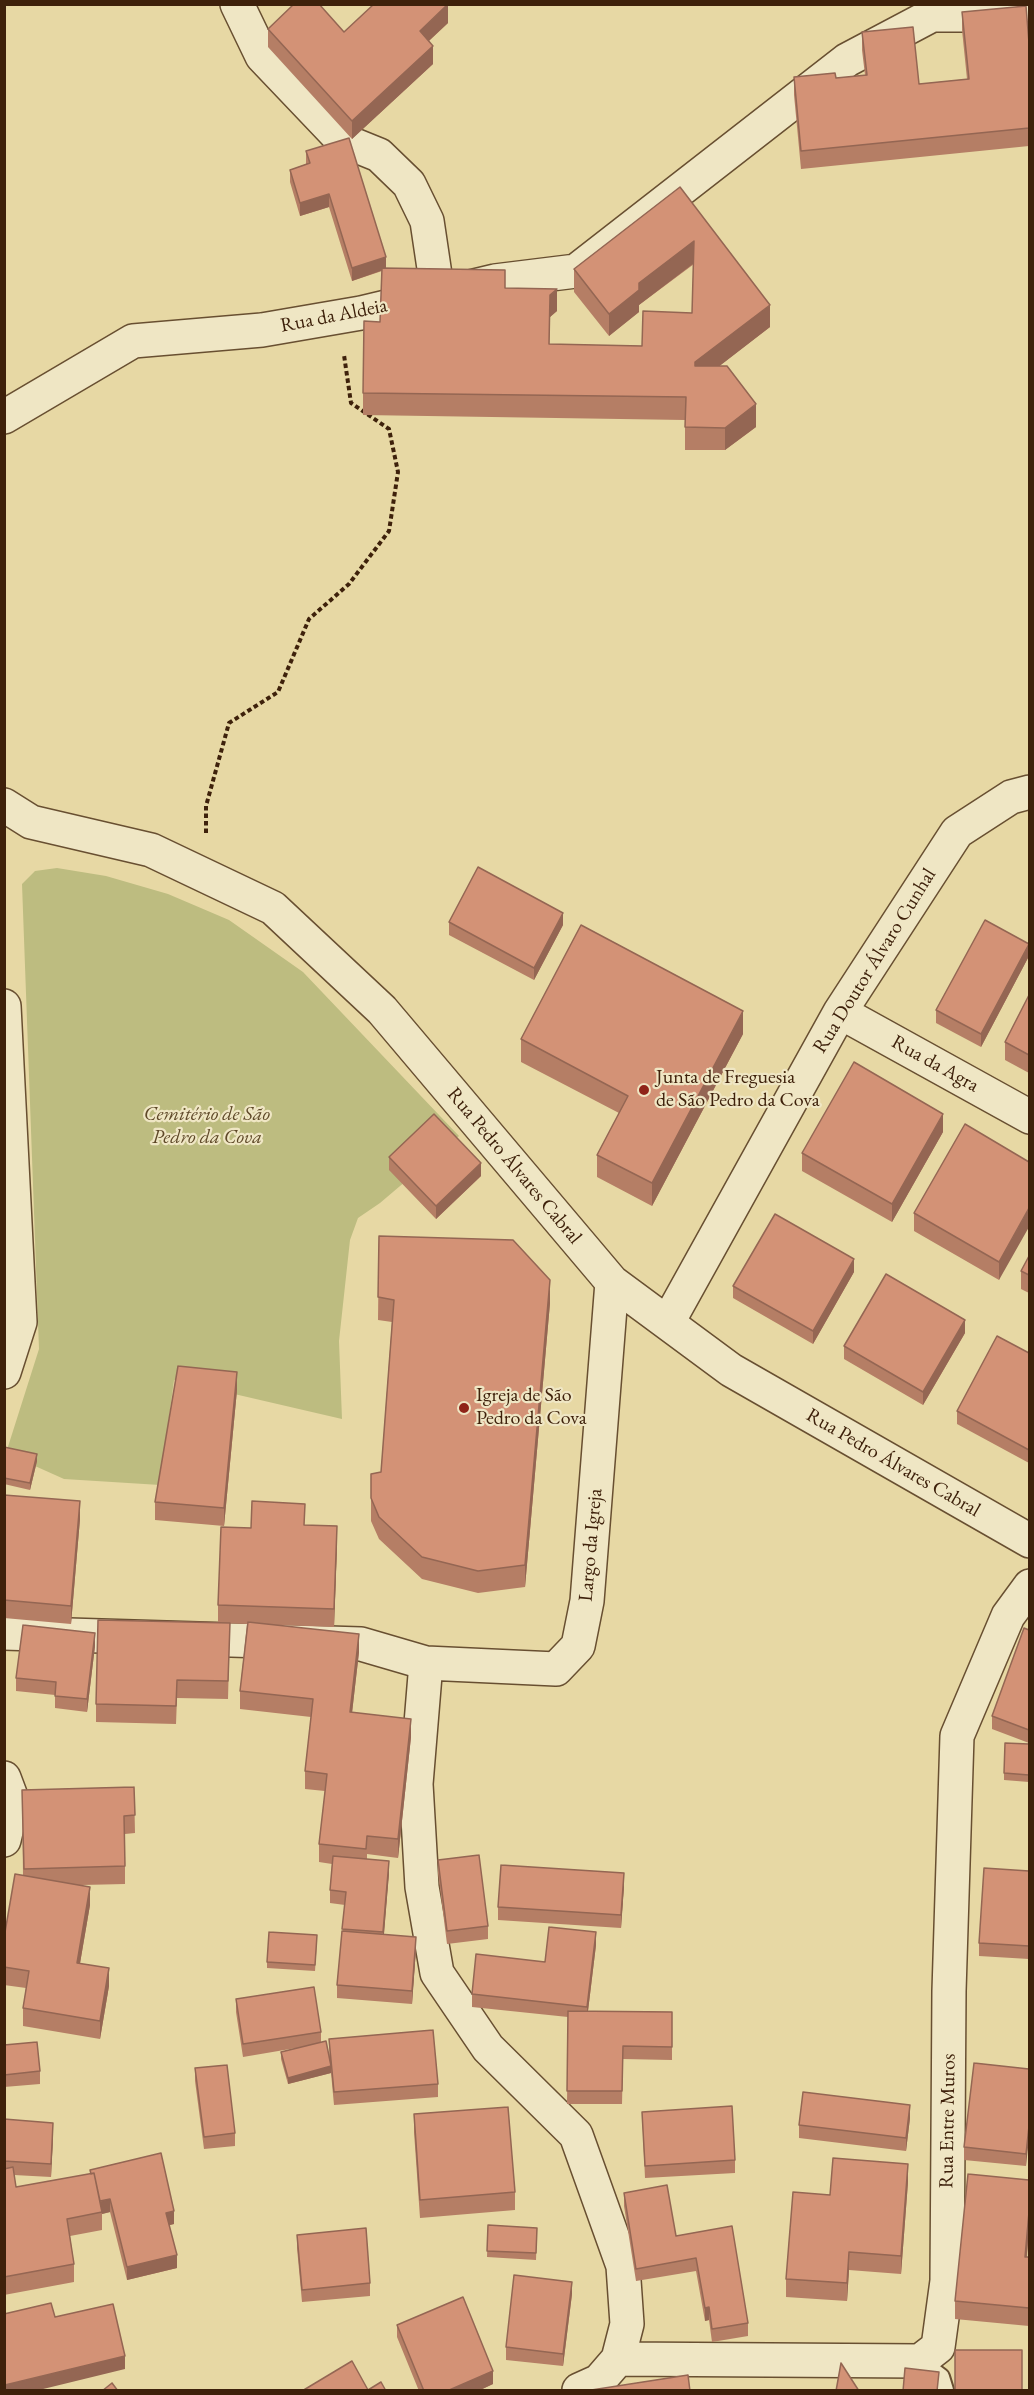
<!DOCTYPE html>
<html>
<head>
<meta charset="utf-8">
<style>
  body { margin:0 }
  #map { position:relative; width:1034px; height:2395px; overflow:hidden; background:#e7d8a4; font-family:"EB Garamond",serif }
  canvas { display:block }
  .frame { position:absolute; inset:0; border:6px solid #3e210b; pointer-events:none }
</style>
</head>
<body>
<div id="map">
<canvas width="1034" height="2395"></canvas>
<div class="frame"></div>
</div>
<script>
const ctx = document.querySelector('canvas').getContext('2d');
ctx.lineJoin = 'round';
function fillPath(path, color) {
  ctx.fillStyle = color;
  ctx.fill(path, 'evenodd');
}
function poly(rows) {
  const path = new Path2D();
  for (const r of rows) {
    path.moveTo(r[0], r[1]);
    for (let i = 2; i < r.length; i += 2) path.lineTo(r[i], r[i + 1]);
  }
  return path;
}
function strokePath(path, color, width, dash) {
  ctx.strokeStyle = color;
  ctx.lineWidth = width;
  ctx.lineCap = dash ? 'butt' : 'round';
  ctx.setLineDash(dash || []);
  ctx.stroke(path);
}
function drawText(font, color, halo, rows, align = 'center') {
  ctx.font = font + ' "EB Garamond",serif';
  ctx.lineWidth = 4.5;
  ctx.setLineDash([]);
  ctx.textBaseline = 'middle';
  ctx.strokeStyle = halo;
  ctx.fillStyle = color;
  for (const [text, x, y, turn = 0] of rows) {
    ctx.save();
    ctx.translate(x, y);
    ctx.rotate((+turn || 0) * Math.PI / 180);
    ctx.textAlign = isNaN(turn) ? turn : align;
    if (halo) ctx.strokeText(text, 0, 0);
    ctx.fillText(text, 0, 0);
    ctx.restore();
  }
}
fillPath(poly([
  [57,868,106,876,168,894,229,920,303,972,459,1136,380,1203,358,1218,350,1240,339,1341,342,1419,174,1380,160,1485,64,1479,6,1453,39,1349,22,884,35,871]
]), '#bdbc80');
const service = poly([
  [921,2362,941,2377,945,2390]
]);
const minor = poly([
  [237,4,262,56,342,140,379,155,409,184,427,221,438,295],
  [4,417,133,341,262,330,361,313,495,281,576,271,847,60,932,15,1030,15],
  [4,805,31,822,151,850,273,908,382,1010,612,1282,731,1370,1030,1541],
  [4,1006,20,1322,4,1372],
  [840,1012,1030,1117],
  [668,1322,840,1012,957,832,1011,797,1030,792],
  [4,1633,361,1644,426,1663,556,1669,578,1646,587,1601,612,1282],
  [426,1663,416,1784,422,1887,437,1973,488,2048,576,2135,623,2266,627,2324,618,2359,599,2381,579,2390],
  [4,1778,13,1802,4,1840],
  [618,2359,920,2361,938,2347,947,2281,949,1991,957,1736,1008,1616,1030,1586]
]);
strokePath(service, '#684f31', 20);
strokePath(minor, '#684f31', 36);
strokePath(poly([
  [206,833,206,806,229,723,278,692,309,619,349,584,389,531,398,472,389,429,351,403,344,355]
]), '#3e210b', 4, [4.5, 3]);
strokePath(service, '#efe6c4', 16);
strokePath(minor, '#efe6c4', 33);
fillPath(poly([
  [962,12,1029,43,1029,146,801,169,794,95,794,77,836,78,865,75,862,50,862,32,919,84,967,79,962,30],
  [448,23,429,41,433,64,352,139,268,47,268,29,344,32],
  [306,151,386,268,505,288,557,311,550,317,549,344,642,346,692,313,694,264,639,305,639,312,609,336,574,292,574,269,680,187,770,327,719,366,756,427,725,450,685,450,685,420,363,415,363,393,380,322,382,271,352,281,329,207,300,216,290,182,290,170,306,164],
  [449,922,563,925,534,980,449,935],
  [1029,956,981,1047,936,1023,936,1010],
  [1029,995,1029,1073,1005,1060,1005,1042],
  [743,1034,652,1206,597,1177,597,1155,619,1113,521,1062,521,1039],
  [943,1132,892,1222,802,1171,802,1153],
  [389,1157,481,1176,436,1219,389,1170],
  [1029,1162,999,1280,914,1231,914,1213],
  [379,1236,550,1303,525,1587,478,1593,422,1579,379,1539,371,1521,371,1474,381,1472,392,1322,378,1320],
  [1029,1256,1029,1293,1021,1289,1021,1271],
  [854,1272,813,1344,733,1298,733,1286],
  [965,1333,923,1405,844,1359,844,1346],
  [1029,1353,1029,1463,957,1424,957,1411],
  [237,1390,224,1526,155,1520,155,1502],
  [4,1447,37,1461,30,1490,4,1484],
  [4,1495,80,1519,71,1624,4,1618],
  [305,1525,337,1544,334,1627,277,1625,359,1652,352,1713,411,1737,398,1858,367,1854,367,1859,389,1873,384,1934,416,1949,412,2004,337,1998,337,1985,345,1905,330,1903,330,1890,332,1864,319,1862,319,1844,325,1791,305,1789,305,1771,311,1717,240,1709,240,1691,247,1624,218,1623,218,1605,251,1528],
  [230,1623,228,1699,177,1698,176,1724,96,1722,96,1704],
  [1029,1630,1029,1743,992,1729,992,1716],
  [95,1646,87,1712,55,1708,55,1695,16,1691,16,1678],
  [1029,1744,1029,1782,1004,1780,1004,1773],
  [134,1787,135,1833,125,1834,125,1884,82,1885,90,1905,80,1963,109,1986,100,2039,23,2026,23,2008,26,1988,4,1985,4,1938,23,1875,22,1790],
  [438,1860,488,1926,488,1939,447,1944,438,1873],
  [1029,1871,1029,1959,979,1956,979,1943],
  [624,1886,621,1928,498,1920,498,1907],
  [317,1941,315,1971,267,1968,267,1962],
  [596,1945,588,2011,672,2012,672,2060,623,2059,622,2104,567,2104,568,2017,472,2007,472,1994,545,1962],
  [236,1999,321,2032,321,2042,330,2062,329,2039,438,2084,438,2097,334,2105,331,2073,288,2084,281,2059,281,2052,296,2048,243,2057,236,2012],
  [4,2045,40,2071,40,2084,4,2087],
  [195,2068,235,2133,235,2146,204,2149,195,2081],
  [1029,2069,1026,2166,964,2160,964,2147],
  [642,2112,735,2160,735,2173,645,2178],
  [414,2114,515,2192,515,2210,420,2218,414,2132],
  [910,2118,906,2151,799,2138,799,2125],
  [4,2119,53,2136,51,2177,14,2175,16,2187,90,2174,90,2170,174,2224,169,2225,177,2268,127,2280,110,2212,102,2214,102,2230,70,2236,74,2264,74,2282,4,2295],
  [908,2182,901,2274,849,2270,847,2301,786,2297,786,2279,830,2195],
  [624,2193,676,2236,732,2226,748,2323,748,2336,712,2342,709,2320,705,2321,696,2271,636,2281,624,2206],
  [488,2225,537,2228,536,2260,487,2257],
  [1029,2230,1027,2257,1029,2257,1029,2326,955,2319,955,2301],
  [297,2235,370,2283,370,2296,302,2302,297,2248],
  [572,2294,563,2366,506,2360,506,2347],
  [397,2325,493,2384,478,2391,419,2391,397,2337]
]), '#b57e65');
fillPath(poly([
  [448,4,448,23,420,49,420,31],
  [433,46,433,64,352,139,352,121],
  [329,194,329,207,300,216,300,203],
  [694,241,694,263,639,305,639,312,609,336,609,314,639,283],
  [386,257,386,269,352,281,352,268],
  [557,289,557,311,550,317,549,366,550,295],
  [770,305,770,327,695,385,695,362],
  [756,404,756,427,725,450,725,428],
  [563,913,563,925,534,980,534,968],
  [1029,944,1029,956,981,1047,981,1034],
  [743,1011,743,1034,652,1206,652,1183],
  [943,1114,943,1132,892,1222,892,1204],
  [481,1163,481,1176,436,1219,436,1206],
  [1029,1208,1029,1227,999,1280,999,1262],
  [854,1259,854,1272,813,1344,813,1331],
  [550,1280,550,1303,525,1587,525,1565],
  [965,1320,965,1333,923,1405,923,1392],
  [237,1372,237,1390,224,1526,224,1508],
  [37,1454,37,1461,30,1490,30,1483],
  [80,1501,80,1519,71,1624,71,1606],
  [337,1526,337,1544,334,1627,334,1609],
  [95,1633,95,1646,87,1712,87,1699],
  [359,1634,359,1652,350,1730,350,1712],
  [411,1719,411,1737,398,1858,398,1839],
  [389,1861,389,1873,383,1945,383,1932],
  [624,1873,624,1886,621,1928,621,1915],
  [90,1887,90,1905,77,1981,77,1963],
  [596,1932,596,1945,587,2019,587,2007],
  [416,1937,416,1949,412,2004,412,1991],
  [109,1968,109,1986,100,2039,100,2021],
  [331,2066,331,2073,288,2084,288,2078],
  [910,2105,910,2118,906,2151,906,2138],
  [53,2123,53,2136,51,2177,51,2164],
  [1029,2126,1029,2138,1026,2166,1026,2154],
  [908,2164,908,2182,901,2274,901,2256],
  [110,2199,110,2212,102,2214,99,2202],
  [174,2211,174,2224,166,2226,166,2213],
  [1029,2212,1029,2230,1025,2275,1025,2257],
  [849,2252,849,2270,847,2301,847,2283],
  [177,2255,177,2268,127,2280,127,2267],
  [572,2282,572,2294,563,2366,563,2354],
  [709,2307,709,2320,705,2321,705,2308],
  [125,2356,125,2369,35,2391,5,2391,5,2385],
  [493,2371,493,2384,478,2391,447,2391]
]), '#946653');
const building = poly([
  [294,4,319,4,344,32,374,4,448,4,420,31,433,46,352,121,268,29,294,4],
  [1026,6,1029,43,1029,128,801,151,794,77,835,73,836,78,867,75,862,32,913,27,919,84,969,79,962,12,1026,6],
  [349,138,386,257,352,268,329,194,300,203,290,170,310,163,306,151,349,138],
  [680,187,770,305,695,362,695,366,727,366,756,404,725,428,685,427,686,397,363,393,364,321,380,322,382,268,505,270,505,288,557,289,550,295,549,344,642,346,643,311,692,313,694,241,639,283,639,290,609,314,574,269,680,187],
  [478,867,563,913,534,968,449,922,478,867],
  [985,920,1029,944,981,1034,936,1010,985,920],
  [581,925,743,1011,652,1183,597,1155,628,1096,521,1039,581,925],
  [1029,995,1029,1055,1005,1042,1029,995],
  [854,1062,943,1114,892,1204,802,1153,854,1062],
  [434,1114,481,1163,436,1206,389,1157,434,1114],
  [965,1124,1029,1162,1029,1208,999,1262,914,1213,965,1124],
  [775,1214,854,1259,813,1331,733,1286,775,1214],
  [379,1236,513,1240,550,1280,525,1565,478,1571,422,1557,379,1517,371,1498,371,1474,381,1472,394,1300,378,1297,379,1236],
  [1029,1256,1029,1275,1021,1271,1029,1256],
  [886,1274,965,1320,923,1392,844,1346,886,1274],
  [997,1336,1029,1353,1029,1450,957,1411,997,1336],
  [178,1366,237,1372,224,1508,155,1502,178,1366],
  [4,1447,37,1454,30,1483,4,1478,4,1447],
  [4,1495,80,1501,71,1606,4,1600,4,1495],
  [252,1501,305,1504,304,1525,337,1526,334,1609,218,1605,221,1527,251,1528,252,1501],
  [98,1620,230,1623,228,1681,177,1680,176,1706,96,1704,98,1620],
  [248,1622,359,1634,350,1712,411,1719,398,1839,367,1836,366,1849,319,1844,327,1774,305,1771,313,1699,240,1691,248,1622],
  [23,1625,95,1633,87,1699,55,1696,56,1682,16,1678,23,1625],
  [1024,1628,1029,1630,1029,1730,992,1716,1024,1628],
  [1005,1743,1029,1744,1029,1775,1004,1773,1005,1743],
  [134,1787,135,1815,124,1816,125,1866,24,1869,22,1790,134,1787],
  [479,1855,488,1926,447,1931,438,1860,479,1855],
  [333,1856,389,1861,383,1932,342,1929,346,1892,330,1890,333,1856],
  [501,1865,624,1873,621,1915,498,1907,501,1865],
  [984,1868,1029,1871,1029,1946,979,1943,984,1868],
  [15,1874,90,1887,77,1963,109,1968,100,2021,23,2008,29,1971,4,1967,4,1938,15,1874],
  [549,1927,596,1932,587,2007,472,1994,476,1954,545,1962,549,1927],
  [342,1931,416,1937,412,1991,337,1985,342,1931],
  [269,1932,317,1935,315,1965,267,1962,269,1932],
  [314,1987,321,2032,243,2044,236,1999,314,1987],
  [568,2011,672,2012,672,2047,623,2046,622,2091,567,2091,568,2011],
  [433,2030,438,2084,334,2092,329,2039,433,2030],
  [326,2041,331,2066,288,2078,281,2052,326,2041],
  [37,2042,40,2071,4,2075,4,2045,37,2042],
  [974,2063,1029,2069,1029,2126,1026,2154,964,2147,974,2063],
  [227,2065,235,2133,204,2137,195,2068,227,2065],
  [803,2092,910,2105,906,2138,799,2125,803,2092],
  [732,2106,735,2160,645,2166,642,2112,732,2106],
  [508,2107,515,2192,420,2200,414,2114,508,2107],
  [4,2119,53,2123,51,2164,4,2161,4,2119],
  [161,2153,174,2211,166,2213,177,2255,127,2267,110,2199,100,2201,94,2173,91,2174,90,2170,161,2153],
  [833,2158,908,2164,901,2256,849,2252,847,2283,786,2279,793,2192,830,2195,833,2158],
  [13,2167,16,2187,94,2173,102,2212,67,2219,74,2264,4,2277,4,2169,13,2167],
  [968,2174,1029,2180,1029,2212,1025,2257,1029,2257,1029,2308,955,2301,968,2174],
  [667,2185,676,2236,732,2226,748,2323,712,2329,709,2307,705,2308,696,2258,636,2269,624,2193,667,2185],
  [488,2225,537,2228,536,2253,487,2251,488,2225],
  [366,2228,370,2283,302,2290,297,2235,366,2228],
  [514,2275,572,2282,563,2354,506,2347,514,2275],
  [463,2297,493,2371,447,2391,424,2391,397,2325,463,2297],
  [51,2303,55,2317,113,2304,125,2356,5,2385,4,2314,51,2303],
  [955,2350,1022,2350,1022,2391,955,2391,955,2350],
  [352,2361,368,2390,381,2382,386,2391,302,2391,352,2361],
  [841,2363,859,2391,836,2391,841,2363],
  [905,2368,939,2372,937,2391,903,2391,905,2368],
  [688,2375,690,2391,585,2391,688,2375],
  [112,2383,118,2391,102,2391,112,2383]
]);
fillPath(building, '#d39276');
strokePath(building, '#946653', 1.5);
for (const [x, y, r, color] of [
  [644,1090,6,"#8f2418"],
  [464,1408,6,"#8f2418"]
]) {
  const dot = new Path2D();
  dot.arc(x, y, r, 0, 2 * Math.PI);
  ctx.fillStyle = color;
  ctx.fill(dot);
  strokePath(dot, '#efe6c4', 2);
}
drawText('20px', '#3e210b', '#efe6c4', [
  ["Rua da Aldeia",334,316,-11],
  ["Rua Doutor Álvaro Cunhal",875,961,-58],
  ["Rua da Agra",935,1064,29],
  ["Rua Pedro Álvares Cabral",514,1166,50],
  ["Rua Pedro Álvares Cabral",893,1463,30],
  ["Largo da Igreja",591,1545,-85],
  ["Rua Entre Muros",948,2121,-89]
]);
drawText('20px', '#3e210b', '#efe6c4', [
  ["Junta de Freguesia",656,1078],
  ["de São Pedro da Cova",656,1101],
  ["Igreja de São",476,1396],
  ["Pedro da Cova",476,1419]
], 'left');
drawText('italic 20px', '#5e4828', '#efe6c4', [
  ["Cemitério de São",207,1115],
  ["Pedro da Cova",207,1138]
]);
</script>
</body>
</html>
